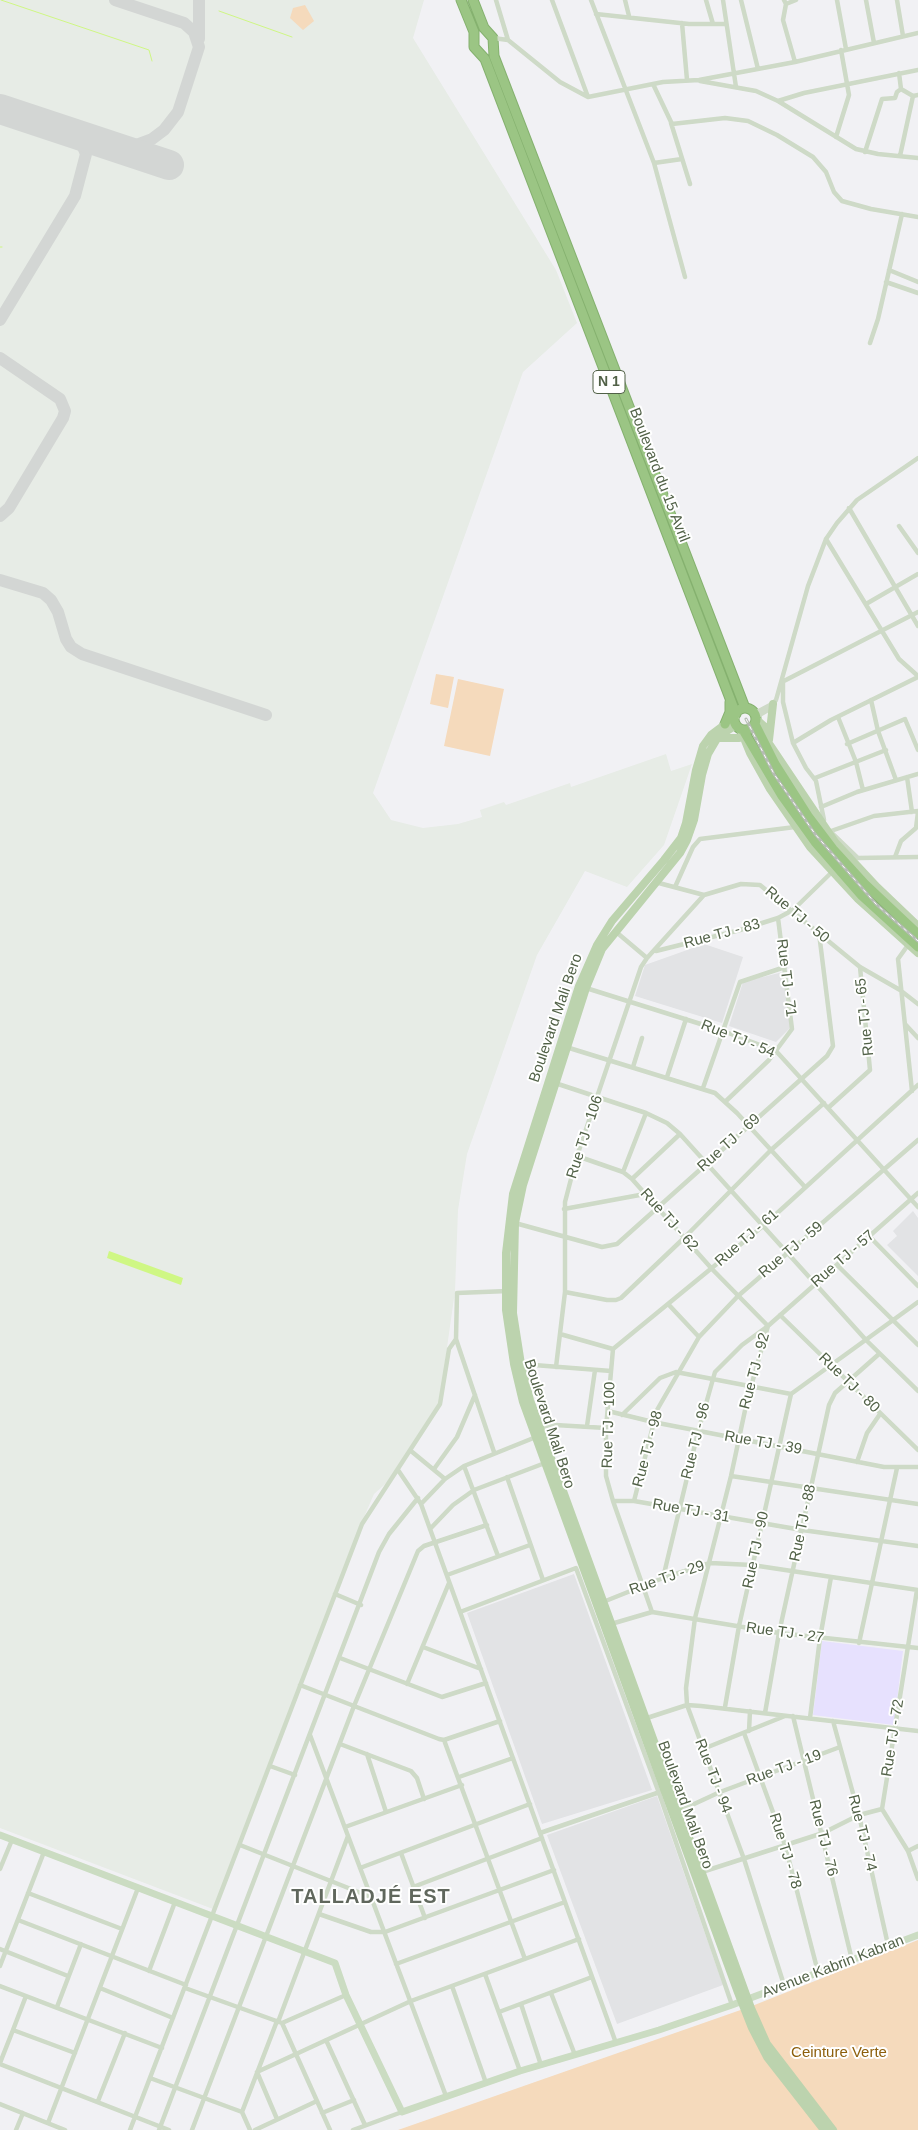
<!DOCTYPE html>
<html>
<head>
<meta charset="utf-8">
<style>
  body { margin:0 }
  canvas { display:block; background:#f1f1f4 }
</style>
</head>
<body>
<canvas width="918" height="2130"></canvas>
<script>
const ctx = document.querySelector('canvas').getContext('2d');
ctx.lineJoin = 'round';
function fillPath(path, color) {
  ctx.fillStyle = color;
  ctx.fill(path, 'evenodd');
}
function poly(rows) {
  const path = new Path2D();
  for (const r of rows) {
    if (r.length === 3) {
      path.moveTo(r[0] + r[2], r[1]);
      path.arc(r[0], r[1], r[2], 0, 2 * Math.PI);
      continue;
    }
    path.moveTo(r[0], r[1]);
    for (let i = 2; i < r.length; i += 2) path.lineTo(r[i], r[i + 1]);
  }
  return path;
}
function strokePath(path, color, width, dash) {
  ctx.strokeStyle = color;
  ctx.lineWidth = width;
  ctx.lineCap = dash ? 'butt' : 'round';
  ctx.setLineDash(dash || []);
  ctx.stroke(path);
}
function drawText(font, color, halo, rows, align = 'center') {
  ctx.font = font + ' Arial,sans-serif';
  ctx.lineWidth = 4;
  ctx.setLineDash([]);
  ctx.textBaseline = 'middle';
  ctx.strokeStyle = halo;
  ctx.fillStyle = color;
  for (const [text, x, y, turn = 0] of rows) {
    ctx.save();
    ctx.translate(x, y);
    ctx.rotate((+turn || 0) * Math.PI / 180);
    ctx.textAlign = isNaN(turn) ? turn : align;
    if (halo) ctx.strokeText(text, 0, 0);
    ctx.fillText(text, 0, 0);
    ctx.restore();
  }
}
fillPath(poly([
  [704,944,743,957,722,1023,635,996,645,965],
  [783,972,791,1027,776,1042,729,1026,743,982],
  [913,1211,918,1218,918,1276,887,1245,897,1236,893,1231],
  [574,1574,652,1790,542,1824,467,1613],
  [657,1796,723,1985,617,2024,547,1835]
]), '#e2e3e5');
fillPath(poly([
  [822,1641,903,1651,894,1725,813,1715]
]), '#e7e1fe');
fillPath(poly([
  [0,0,424,0,413,38,556,270,577,323,523,372,373,793,391,820,423,828,458,824,482,817,480,810,504,802,506,805,570,783,571,787,666,754,671,771,692,764,664,845,627,887,585,871,537,955,467,1154,458,1210,455,1291,439,1404,392,1478,374,1494,364,1517,213,1909,0,1828]
]), '#e7ece6');
fillPath(poly([
  [305,5,314,21,303,30,290,18,293,8],
  [436,674,454,677,448,708,430,704],
  [458,679,504,689,490,756,444,746],
  [918,1940,918,2130,398,2130,752,2006]
]), '#f5dabc');
fillPath(poly([
  [109,1251,183,1278,181,1285,107,1258]
]), '#cff784');
strokePath(poly([
  [1,0,149,50,152,61],
  [219,11,292,37],
  [0,247,2,247]
]), '#cff784', 1);
strokePath(poly([
  [199,39,199,0],
  [104,143,136,145,152,139,164,130,178,112,199,47,194,32,184,23,115,0],
  [0,320,75,196,86,154,80,140,64,130],
  [0,358,60,399,65,411,63,418,9,508,0,516],
  [0,580,43,593,51,600,58,612,66,639,71,647,82,654,266,715]
]), '#d3d6d4', 12);
strokePath(poly([
  [0,109,169,165]
]), '#d3d6d4', 30);
const highway = poly([
  [461,0,474,32,474,47,485,59,736,714],
  [473,0,484,28,493,38,494,56,745,708],
  [745,719,11],
  [725,724,730,712,730,702],
  [755,724,775,764,808,816,833,849,865,884,918,934],
  [743,730,782,796,815,842,862,896,918,947]
]);
strokePath(highway, '#85b16f', 11);
strokePath(poly([
  [496,0,508,40],
  [552,0,588,97],
  [591,0,654,163,685,277],
  [625,0,629,16],
  [706,0,713,24],
  [723,0,736,87],
  [741,0,758,69],
  [784,0,786,4,783,20,795,62],
  [837,0,846,49],
  [866,0,874,43],
  [897,0,903,36],
  [786,4,796,0],
  [596,14,689,24,726,24],
  [682,23,687,80],
  [493,38,508,40,560,82,588,97,663,82,699,80,795,62,918,33],
  [899,73,901,89,913,96,918,95],
  [700,81,756,91,778,101,856,149,878,154,918,158],
  [653,84,672,124,725,118,748,121,777,135,813,157,826,172,834,192,842,201,871,209,918,217],
  [778,101,804,93,918,70],
  [671,123,690,184],
  [836,137,849,95,841,50],
  [865,152,882,99,895,98,897,92,901,89],
  [900,156,913,96],
  [654,163,682,159],
  [889,270,918,282],
  [886,282,918,293],
  [870,343,878,319,902,214],
  [849,508,918,626],
  [899,526,918,553],
  [826,539,899,659,918,676],
  [866,604,918,574],
  [782,682,918,612],
  [783,682,783,702,793,743,806,768,816,781,824,820],
  [871,700,878,731,896,780],
  [755,713,772,704],
  [756,717,768,710,776,700,808,586,826,539,837,523,857,500,918,458],
  [838,717,856,762,863,790],
  [793,743,831,720,918,677],
  [847,744,905,719,918,750],
  [907,777,912,812],
  [815,778,886,750],
  [821,807,857,792,918,774],
  [831,831,874,816,918,811],
  [832,833,858,858,918,857],
  [895,857,901,841,916,828,918,812],
  [655,882,704,895],
  [675,887,693,847,700,839,795,827],
  [615,931,647,958],
  [908,945,898,959,912,1091],
  [656,951,740,930,778,918,793,910,832,872],
  [586,988,723,1031,776,1051,918,1207],
  [905,1024,918,1038],
  [566,1047,715,1093,737,1113,805,1187],
  [633,1067,642,1038],
  [667,1077,686,1019],
  [555,1083,646,1113,667,1123,680,1134,866,1340,918,1391],
  [703,1088,740,982,785,967],
  [726,1101,769,1060,792,1029,778,918],
  [828,1108,870,1070,860,967],
  [577,1156,623,1172,632,1179,712,1269,768,1326],
  [623,1172,646,1113],
  [632,1179,680,1134],
  [564,1209,645,1194],
  [515,1223,602,1247,617,1244,827,1056,833,1046,819,933],
  [869,1236,918,1286],
  [837,1265,918,1345],
  [565,1292,607,1300,616,1300,621,1298,684,1238,771,1150,824,1103],
  [669,1305,699,1337],
  [780,1315,918,1450],
  [768,1326,747,1401,731,1476,695,1618,686,1688,687,1705,744,1859,784,1985],
  [560,1334,613,1349,763,1226,918,1085],
  [613,1349,606,1428,606,1476,613,1501,652,1612],
  [521,1364,611,1371],
  [556,1367,565,1292,565,1202,577,1156,641,967,647,958,704,895,741,884,760,885,860,967,900,990,918,1004],
  [791,1394,918,1302],
  [608,1411,653,1422,884,1467,918,1467],
  [622,1415,660,1378,676,1372,791,1394],
  [587,1426,595,1370],
  [540,1427,555,1425,606,1428],
  [411,1451,445,1479],
  [494,1452,456,1339,457,1293,508,1291],
  [857,1462,867,1433,880,1414],
  [464,1466,498,1556],
  [434,1469,457,1437,475,1395],
  [398,1470,421,1504,616,2043],
  [731,1476,918,1504],
  [507,1477,543,1580],
  [613,1501,634,1501,802,1530,918,1546],
  [634,1501,657,1410,699,1337,738,1296,918,1140],
  [421,1504,445,1479,464,1466,536,1437],
  [430,1529,453,1505,474,1490,545,1463],
  [447,1575,530,1545],
  [663,1578,698,1432,715,1372,742,1345,768,1326,918,1193],
  [917,1590,882,1809,908,1851,918,1879],
  [335,1594,361,1605],
  [603,1602,663,1578,710,1563,752,1565,918,1590],
  [460,1612,576,1568,659,1793,732,2005],
  [611,1624,652,1612,779,1633,918,1648],
  [859,1643,897,1468],
  [423,1647,481,1669],
  [340,1658,442,1697,486,1683],
  [407,1684,449,1583],
  [300,1685,439,1739,444,1740,500,1721],
  [725,1707,739,1626,791,1394],
  [765,1713,779,1633,829,1405,835,1393,879,1354],
  [793,1716,852,1960],
  [647,1718,687,1705,701,1706,918,1731],
  [810,1718,820,1638,831,1577],
  [833,1721,859,1815,888,1945],
  [749,1731,750,1711],
  [744,1733,785,1845,818,1972],
  [310,1735,446,2096],
  [444,1740,525,1959],
  [340,1744,411,1771,417,1778,424,1799],
  [703,1749,785,1716],
  [367,1754,386,1812],
  [270,1766,295,1775],
  [459,1777,513,1758],
  [679,1811,720,1792,840,1747],
  [345,1827,462,1785],
  [540,1833,660,1792],
  [240,1845,371,1897],
  [908,1851,918,1846],
  [401,1853,425,1918],
  [360,1868,530,1804],
  [0,1869,12,1840],
  [702,1872,823,1833,859,1815,882,1809],
  [413,1887,542,1838],
  [28,1893,122,1929],
  [319,1914,371,1932,385,1932,554,1870],
  [18,1920,186,1985],
  [0,1949,68,1976],
  [396,1964,565,1902],
  [0,1966,44,1852],
  [149,1971,175,1902],
  [485,1974,520,2071],
  [0,1986,162,2048],
  [452,1986,486,2083],
  [100,1988,173,2018],
  [185,1988,282,2023,346,1995],
  [551,1993,575,2055],
  [26,1996,13,2030,75,2053],
  [521,2004,541,2065],
  [57,2007,81,1944],
  [499,2012,592,1977],
  [278,2022,348,1836],
  [282,2023,330,2130],
  [326,2040,365,2125],
  [0,2063,13,2030],
  [0,2064,169,2130],
  [257,2072,411,2001,579,1939],
  [257,2072,277,2119],
  [150,2078,242,2112,250,2130],
  [98,2101,125,2033],
  [0,2104,65,2130],
  [242,2112,277,2021],
  [322,2113,354,2100],
  [48,2123,138,1888],
  [16,2130,23,2113],
  [130,2130,362,1524,440,1404,449,1349,456,1339],
  [159,2130,379,1552,389,1534,418,1498],
  [192,2130,354,1706,418,1551,424,1546,487,1525],
  [255,2130,317,2101],
  [353,2130,402,2112]
]), '#cedac7', 4.5);
strokePath(poly([
  [0,1835,335,1963,346,1995,402,2112,520,2071,659,2030,732,2005,918,1935]
]), '#cbdcc2', 7);
strokePath(poly([
  [735,717,711,735,703,746,696,770,686,823,681,838,664,860,612,921,597,945,579,986,513,1194,506,1253,506,1310,514,1364,523,1402,737,1990,752,2028,767,2057,824,2130],
  [756,719,765,727,768,737],
  [736,725,718,737,708,754,702,775,694,820,687,840,680,853,602,949,586,988,523,1185,515,1223,513,1313,521,1364,530,1400,751,2008,767,2044,833,2130],
  [741,731,750,753,770,789,810,847,858,899,918,953],
  [718,738,739,738],
  [769,740,773,704],
  [770,745,835,842,877,887,918,926]
]), '#bcd3ae', 8);
strokePath(highway, '#9bc584', 9);
const rail = poly([
  [746,719,774,774,815,834,876,904,918,941]
]);
strokePath(rail, '#b5bcb3', 3);
strokePath(rail, '#fff', 1, [4]);
for (const [x, y, w] of [
  [609,382,32]
]) {
  const box = new Path2D();
  box.roundRect(x - w / 2, y - 11.5, w, 23, 4);
  ctx.fillStyle = '#fff';
  ctx.fill(box);
  strokePath(box, '#516147', 1);
}
drawText('bold 14px', '#516147', null, [
  ["N 1",609,382]
]);
drawText('15px', '#516147', '#fff', [
  ["Boulevard du 15 Avril",659,475,69],
  ["Rue TJ - 50",797,915,40],
  ["Rue TJ - 83",722,934,-15],
  ["Rue TJ - 71",786,978,83],
  ["Rue TJ - 65",865,1017,-96],
  ["Boulevard Mali Bero",556,1018,-71],
  ["Rue TJ - 54",738,1039,22],
  ["Rue TJ - 106",585,1137,-72],
  ["Rue TJ - 69",729,1143,-42],
  ["Rue TJ - 62",669,1220,48],
  ["Rue TJ - 61",747,1238,-41],
  ["Rue TJ - 59",791,1250,-40],
  ["Rue TJ - 57",843,1259,-41],
  ["Rue TJ - 92",755,1371,-75],
  ["Rue TJ - 80",849,1383,44],
  ["Boulevard Mali Bero",549,1424,72],
  ["Rue TJ - 100",609,1425,-88],
  ["Rue TJ - 96",696,1441,-76],
  ["Rue TJ - 39",763,1443,10],
  ["Rue TJ - 98",648,1449,-75],
  ["Rue TJ - 31",691,1511,10],
  ["Rue TJ - 88",803,1523,-78],
  ["Rue TJ - 90",756,1550,-78],
  ["Rue TJ - 29",667,1578,-19],
  ["Rue TJ - 27",785,1633,8],
  ["Rue TJ - 72",893,1738,-81],
  ["Rue TJ - 19",784,1768,-20],
  ["Rue TJ - 94",713,1776,69],
  ["Boulevard Mali Bero",685,1805,70],
  ["Rue TJ - 74",862,1833,76],
  ["Rue TJ - 76",823,1838,76],
  ["Rue TJ - 78",785,1851,73],
  ["Avenue Kabrin Kabran",833,1967,-21]
]);
drawText('15px', '#8d5f0c', '#fff', [
  ["Ceinture Verte",839,2053]
]);
ctx.letterSpacing = '1px';
drawText('bold 20px', '#60675d', '#fff', [
  ["TALLADJÉ EST",371,1897]
]);
ctx.letterSpacing = '0px';
</script>
</body>
</html>
